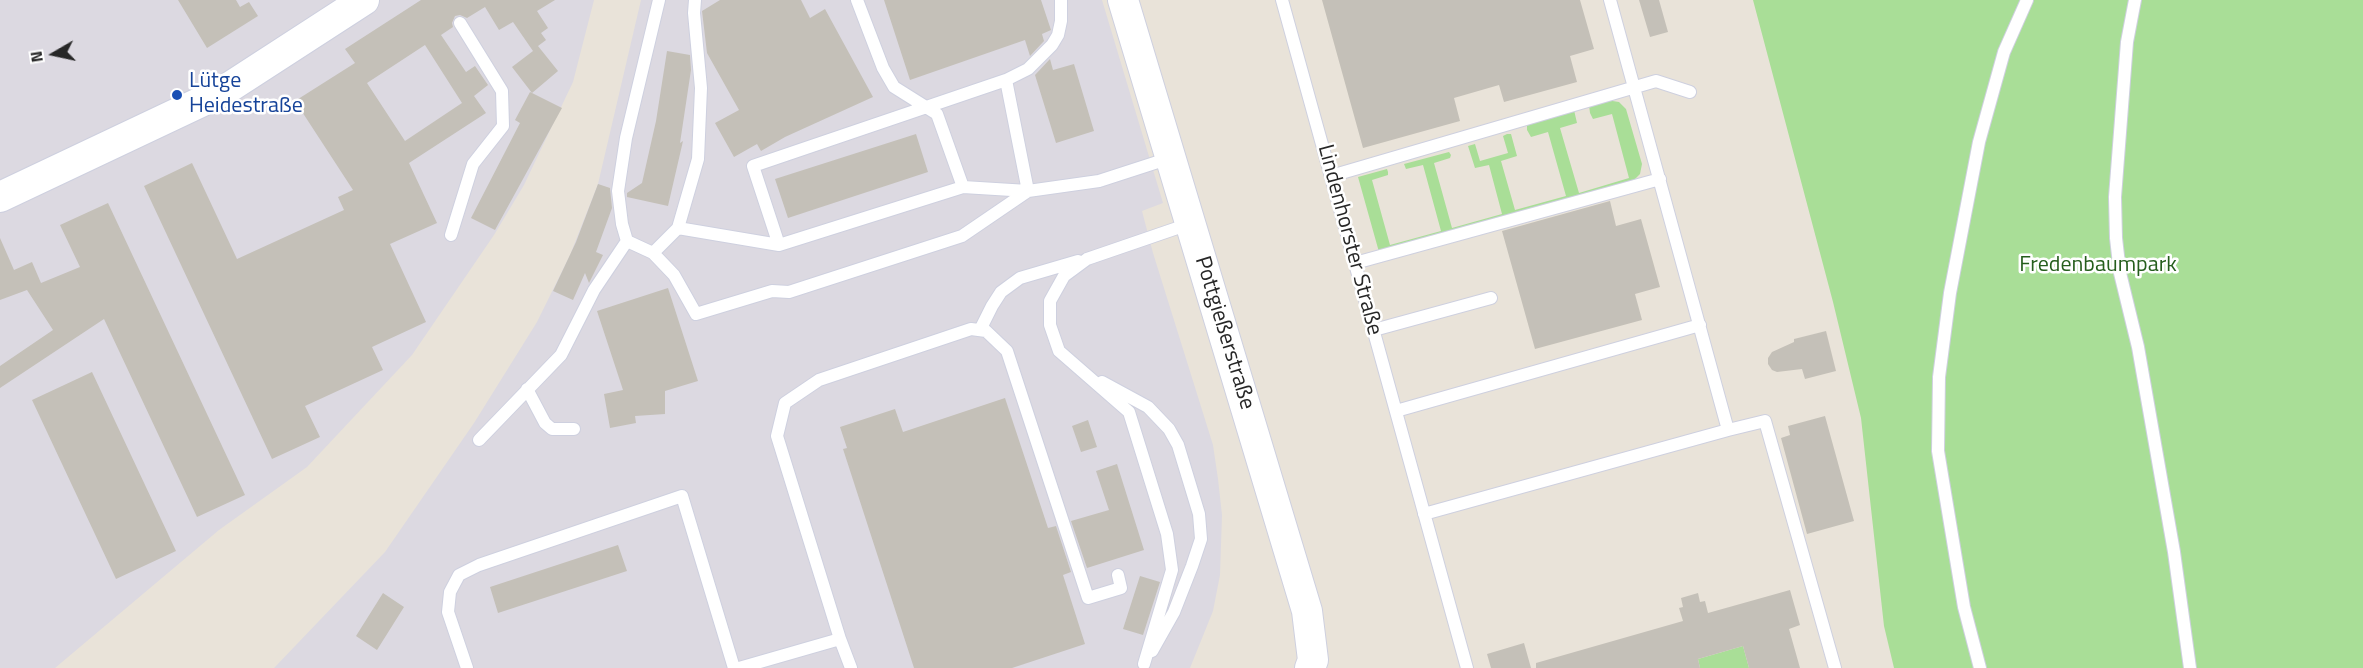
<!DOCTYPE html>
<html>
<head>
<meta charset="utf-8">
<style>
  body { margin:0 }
  #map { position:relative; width:2363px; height:668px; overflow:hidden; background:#e9e3d9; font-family:"Titillium Web",sans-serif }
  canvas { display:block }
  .north { position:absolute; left:24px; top:24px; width:60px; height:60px; -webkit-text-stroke:4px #fff; paint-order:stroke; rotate:261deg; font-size:16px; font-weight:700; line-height:24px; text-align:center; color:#272727 }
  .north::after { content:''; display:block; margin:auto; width:21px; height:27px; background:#272727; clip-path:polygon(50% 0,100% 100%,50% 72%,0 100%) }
</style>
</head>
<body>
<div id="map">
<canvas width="2363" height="668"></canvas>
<div class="north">N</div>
</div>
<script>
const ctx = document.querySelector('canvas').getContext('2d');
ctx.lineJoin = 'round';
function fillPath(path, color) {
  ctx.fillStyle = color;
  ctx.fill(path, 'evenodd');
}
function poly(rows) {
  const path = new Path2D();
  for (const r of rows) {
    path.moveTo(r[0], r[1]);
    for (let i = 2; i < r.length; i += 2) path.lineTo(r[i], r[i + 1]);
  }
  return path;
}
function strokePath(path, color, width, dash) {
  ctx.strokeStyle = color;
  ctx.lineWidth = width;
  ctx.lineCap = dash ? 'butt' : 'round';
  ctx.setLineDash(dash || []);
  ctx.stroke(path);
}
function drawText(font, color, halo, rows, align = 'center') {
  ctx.font = font + ' "Titillium Web",sans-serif';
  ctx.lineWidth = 5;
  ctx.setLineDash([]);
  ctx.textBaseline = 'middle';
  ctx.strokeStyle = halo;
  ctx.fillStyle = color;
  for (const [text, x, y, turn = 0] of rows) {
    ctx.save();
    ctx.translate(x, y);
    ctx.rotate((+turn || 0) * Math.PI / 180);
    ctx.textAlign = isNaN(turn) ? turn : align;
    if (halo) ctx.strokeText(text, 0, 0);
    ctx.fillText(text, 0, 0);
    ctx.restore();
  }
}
fillPath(poly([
  [0,0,594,0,573,82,524,185,494,235,412,355,307,467,219,530,55,668,0,668],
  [641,0,1102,0,1163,203,1142,211,1153,253,1213,445,1218,479,1222,515,1220,575,1213,611,1190,668,274,668,385,552,474,423,537,322,570,255,598,184]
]), '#dcd9e1');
fillPath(poly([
  [1753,0,2363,0,2363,668,1894,668,1884,626,1861,418,1833,302],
  [1606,100,1619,102,1626,109,1642,164,1640,174,1632,182,1379,252,1358,177,1387,169,1388,172,1388,175,1372,180,1390,245,1441,231,1423,165,1406,169,1404,164,1449,152,1451,155,1450,158,1434,163,1452,228,1502,214,1489,165,1475,168,1468,146,1475,144,1480,161,1508,153,1503,136,1507,134,1511,134,1517,156,1501,161,1515,210,1566,196,1548,132,1531,137,1527,130,1527,123,1574,110,1577,123,1560,128,1579,193,1629,178,1612,114,1593,119,1590,113,1589,105],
  [1743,646,1749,668,1700,668,1698,659]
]), '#a9de97');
fillPath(poly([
  [178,0,236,0,240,7,249,2,258,16,207,48],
  [421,0,555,0,537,11,548,28,541,33,546,40,538,46,558,71,532,93,512,67,533,51,513,22,499,30,485,7,467,18,460,15,455,16,452,23,453,27,441,35,466,72,475,66,488,85,474,96,486,113,409,163,437,223,390,244,426,322,372,347,383,370,305,406,320,437,272,459,144,186,192,163,237,259,344,210,338,197,353,190,295,101,355,63,345,49],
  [425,45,462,103,405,141,367,83],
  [720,0,801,0,810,18,825,9,873,97,785,137,761,151,757,144,734,157,715,123,739,110,707,53,702,11],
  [884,0,1041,0,1051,30,1042,34,1044,41,1030,56,1025,40,910,80],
  [1322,0,1580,0,1594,49,1570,56,1577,82,1504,102,1499,85,1454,98,1460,121,1363,148],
  [1639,0,1659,0,1668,32,1650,37],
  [667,51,690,55,691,70,680,143,683,141,668,206,627,197,627,193,642,183,656,121],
  [1050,59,1053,70,1074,64,1094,131,1056,143,1035,75],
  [530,92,562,108,495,230,471,218,520,123,515,120],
  [916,134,928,172,788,218,775,179],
  [598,184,610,188,612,208,596,252,603,255,589,283,585,273,573,300,553,291,576,242],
  [1610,201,1616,226,1641,219,1660,287,1635,294,1642,320,1535,349,1502,231],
  [108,203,245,495,197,517,104,319,0,388,0,366,53,330,27,290,0,300,0,238,14,270,32,262,41,283,80,267,60,225],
  [668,288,698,381,665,391,665,414,635,416,636,423,610,428,604,394,623,390,597,311],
  [1826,331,1836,371,1805,379,1802,369,1777,372,1772,370,1768,364,1768,358,1772,352,1794,342,1794,339],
  [92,372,176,551,116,579,32,400],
  [1005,398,1048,528,1056,526,1071,572,1063,575,1085,644,1012,668,914,668,843,449,847,448,840,427,895,409,903,432],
  [1825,416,1854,521,1807,534,1781,438,1790,435,1788,426],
  [1088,420,1097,447,1081,452,1072,426],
  [1117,464,1144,550,1087,568,1071,521,1109,510,1096,471],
  [618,545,627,571,498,613,490,587],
  [1140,576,1160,582,1143,635,1123,629],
  [1790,590,1800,625,1789,629,1800,668,1749,668,1743,646,1698,659,1700,668,1536,668,1536,663,1683,621,1679,608,1683,607,1681,598,1698,593,1700,602,1705,601,1708,613],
  [383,593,404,607,377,650,356,636],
  [1524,643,1531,668,1491,668,1487,654]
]), '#c4c0b8');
const service = poly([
  [857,0,883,68,894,87,937,114,963,187,1028,191,1099,181,1170,158],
  [1282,0,1467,668],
  [2135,0,2127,42,2115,197,2116,238,2120,273,2138,347,2174,552,2190,668],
  [1006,80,1028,69,1052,45,1058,35,1061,21,1061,0],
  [1331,176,1656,81,1690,92],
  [678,228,698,159,701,88,694,13,695,0],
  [451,235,473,164,503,126,502,91,460,23],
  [627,241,622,224,618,191,621,171,626,138,659,0],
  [653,253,678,228,779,245,963,187],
  [1355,263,1660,179],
  [980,330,992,306,1001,292,1020,278,1078,261],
  [1374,330,1491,298],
  [1102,382,1148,407,1169,429,1178,445,1199,514,1201,539,1192,566,1174,612,1152,651],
  [527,389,545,423,552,429,574,429],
  [1396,411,1700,325],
  [1728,430,1765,421,1835,668],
  [479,440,561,355,594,290,627,241,653,253,674,275,696,314,772,291,789,292,962,236,1028,191,1006,80,753,166,779,245],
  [1424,514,1728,430,1610,0],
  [840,639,851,668],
  [1144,664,1172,570,1167,534,1129,412,1059,351,1050,325,1050,301,1064,276,1087,259,1189,224],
  [467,668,448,612,450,592,459,575,479,565,682,496,734,668],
  [739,668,840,639,777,436,785,403,819,380,971,329,986,331,1007,351,1088,598,1121,588,1118,575],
  [1980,668,1964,607,1938,451,1939,377,1950,293,1979,142,2004,52,2027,0]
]);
const tertiary = poly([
  [1123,0,1307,611,1313,660,1310,668],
  [0,197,222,92,364,0]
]);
strokePath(service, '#ced0df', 14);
strokePath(tertiary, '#ced0df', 32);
strokePath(service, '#fff', 12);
strokePath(tertiary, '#fff', 30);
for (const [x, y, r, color] of [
  [177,95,6,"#1a4fb4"]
]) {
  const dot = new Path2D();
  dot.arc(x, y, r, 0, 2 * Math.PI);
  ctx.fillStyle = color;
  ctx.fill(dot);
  strokePath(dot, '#fff', 2);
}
drawText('22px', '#164399', '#fff', [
  ["Lütge",189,82],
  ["Heidestraße",189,107]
], 'left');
drawText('22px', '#272727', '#fff', [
  ["Lindenhorster Straße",1349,240,75],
  ["Pottgießerstraße",1224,333,73]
]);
drawText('22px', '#255e1c', '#fff', [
  ["Fredenbaumpark",2098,266]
]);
</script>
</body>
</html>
